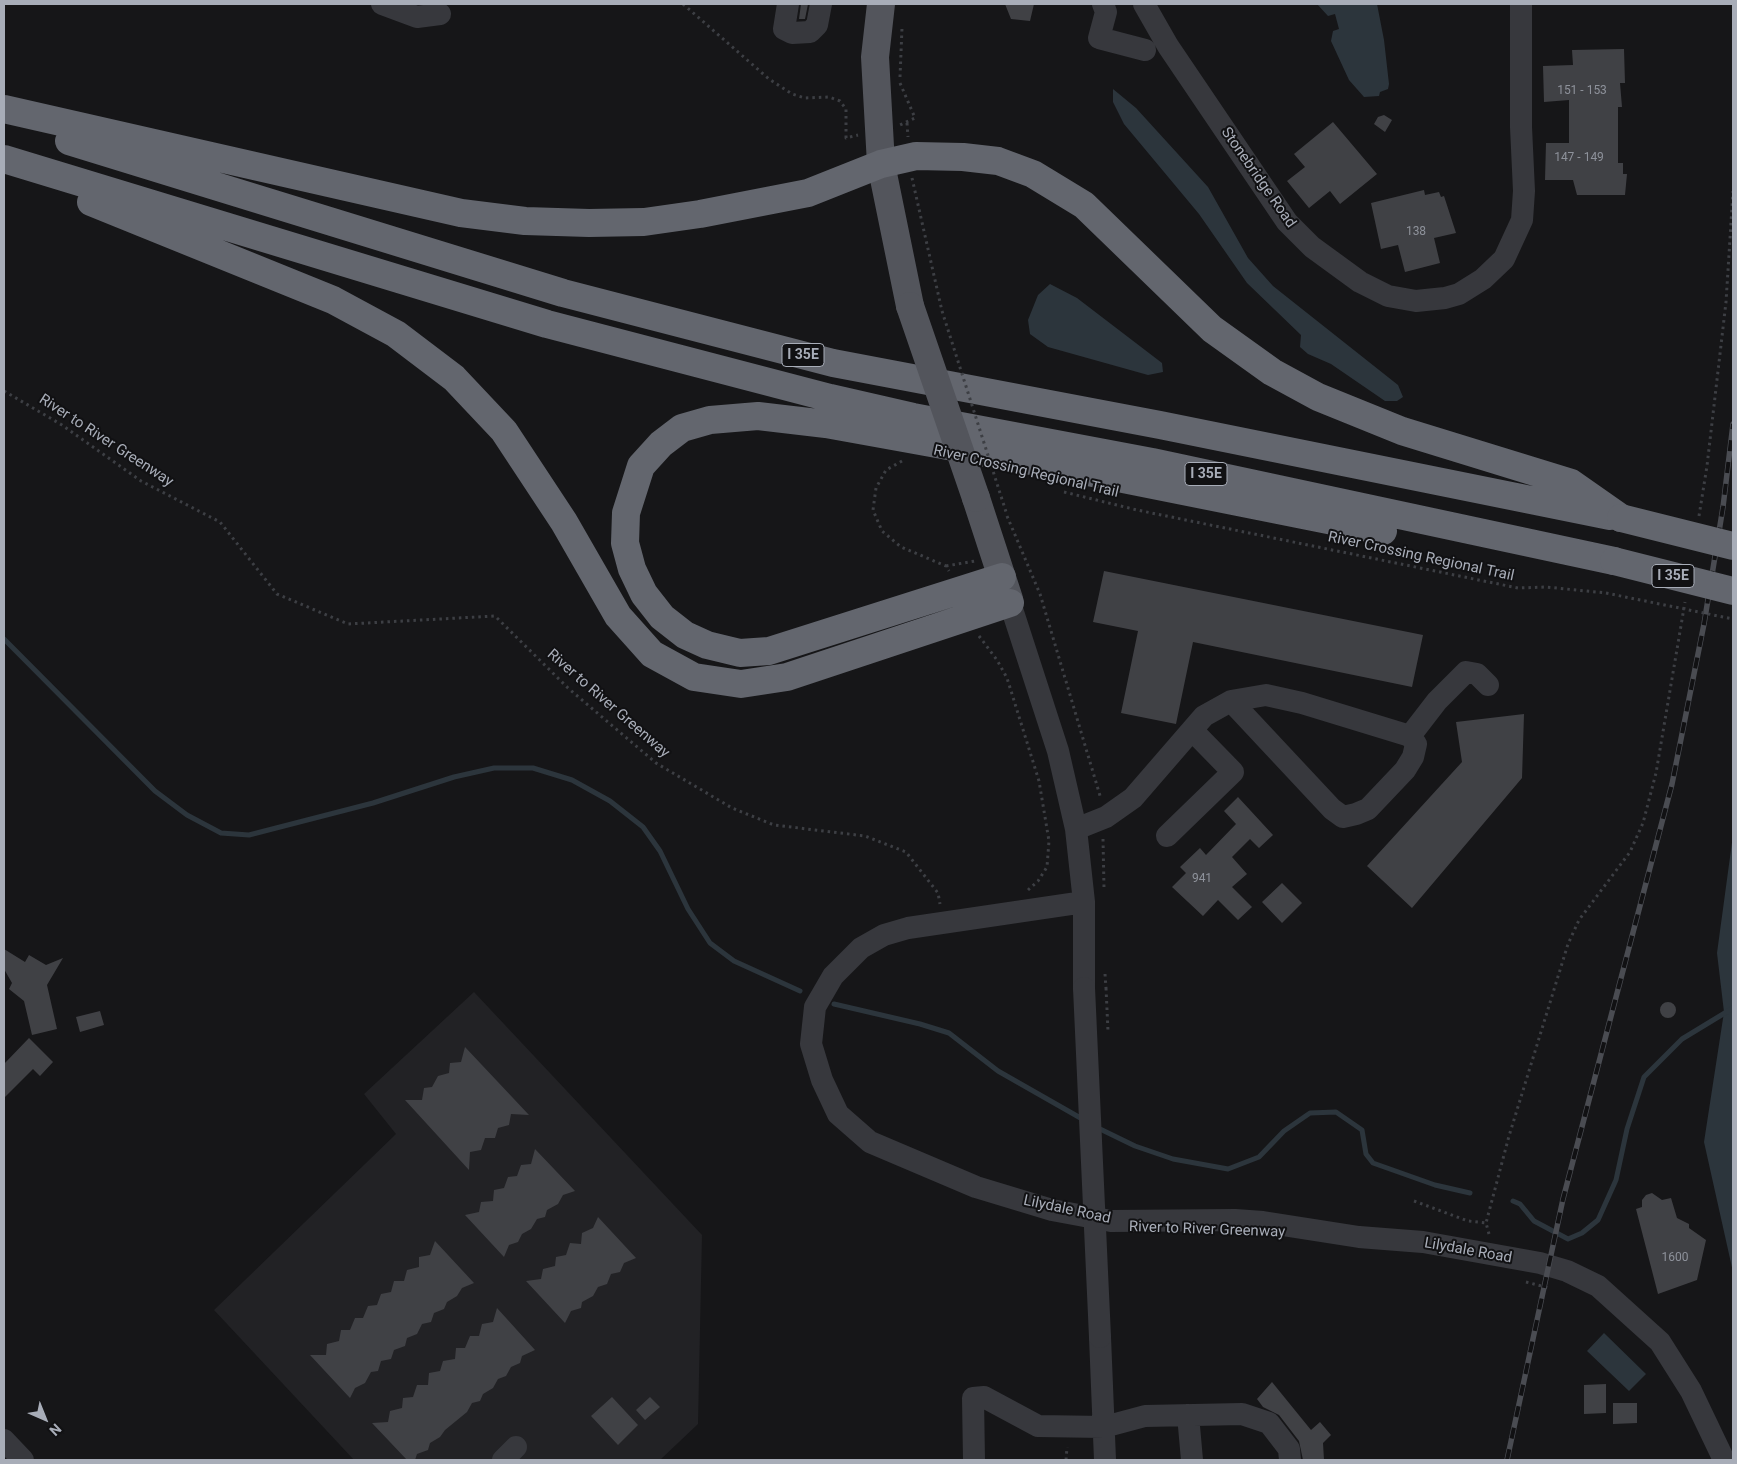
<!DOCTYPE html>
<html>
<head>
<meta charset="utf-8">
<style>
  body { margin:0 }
  #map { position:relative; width:1737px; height:1464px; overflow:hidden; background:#161618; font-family:Roboto,sans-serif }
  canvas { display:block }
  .frame { position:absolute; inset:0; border:5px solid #a8adb8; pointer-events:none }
  .north { position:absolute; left:20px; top:1394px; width:50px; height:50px; -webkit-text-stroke:4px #111113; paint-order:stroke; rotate:136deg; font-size:14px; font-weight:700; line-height:20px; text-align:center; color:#a8adb8 }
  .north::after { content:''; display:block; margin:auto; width:18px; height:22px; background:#a8adb8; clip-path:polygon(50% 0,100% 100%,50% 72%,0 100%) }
</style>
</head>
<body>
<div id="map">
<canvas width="1737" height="1464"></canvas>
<div class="frame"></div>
<div class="north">N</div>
</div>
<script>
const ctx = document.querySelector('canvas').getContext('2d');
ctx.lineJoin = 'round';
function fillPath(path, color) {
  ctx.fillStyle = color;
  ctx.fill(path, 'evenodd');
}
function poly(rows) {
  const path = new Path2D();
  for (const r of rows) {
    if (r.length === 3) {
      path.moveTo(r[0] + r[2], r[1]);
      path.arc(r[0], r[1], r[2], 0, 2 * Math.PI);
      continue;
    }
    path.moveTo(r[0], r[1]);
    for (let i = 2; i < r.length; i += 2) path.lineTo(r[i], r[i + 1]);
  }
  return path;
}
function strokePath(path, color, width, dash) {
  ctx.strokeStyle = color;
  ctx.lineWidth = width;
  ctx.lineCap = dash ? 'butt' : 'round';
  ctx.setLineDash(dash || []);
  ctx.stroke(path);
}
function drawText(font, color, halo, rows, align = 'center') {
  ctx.font = font + ' Roboto,sans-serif';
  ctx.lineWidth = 4;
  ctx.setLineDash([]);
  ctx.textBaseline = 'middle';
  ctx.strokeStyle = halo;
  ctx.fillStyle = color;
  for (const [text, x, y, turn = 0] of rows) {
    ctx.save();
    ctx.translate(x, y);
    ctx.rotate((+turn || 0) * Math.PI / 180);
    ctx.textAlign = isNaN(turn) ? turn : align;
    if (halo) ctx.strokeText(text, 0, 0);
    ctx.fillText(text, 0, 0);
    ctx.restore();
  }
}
fillPath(poly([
  [474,992,702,1235,698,1424,660,1460,354,1460,214,1310,396,1134,364,1094]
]), '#222225');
fillPath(poly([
  [1317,4,1377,4,1384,40,1389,84,1388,89,1380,92,1379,96,1364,97,1349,80,1331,41,1333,31,1339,29,1335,14,1328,16],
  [1113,89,1136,108,1208,187,1248,258,1273,286,1398,385,1403,397,1397,401,1385,401,1331,364,1308,354,1300,347,1301,335,1247,283,1199,214,1124,124,1113,102],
  [1050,284,1077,298,1162,363,1163,372,1148,375,1048,347,1030,334,1028,320,1038,295],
  [1733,835,1733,1272,1704,1142,1724,1012,1717,953],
  [1604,1333,1646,1374,1629,1391,1587,1351]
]), '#2c353c');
strokePath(poly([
  [4,639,155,791,187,815,221,833,249,835,373,803,454,777,494,768,533,768,572,780,610,801,643,827,660,851,688,909,710,943,734,961,800,991],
  [834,1004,920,1024,949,1033,998,1071,1084,1120],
  [1098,1128,1135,1146,1173,1159,1228,1169,1259,1157,1284,1131,1310,1113,1336,1112,1362,1130,1366,1154,1373,1163,1435,1185,1470,1193],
  [1513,1201,1520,1204,1534,1221,1568,1239,1582,1233,1598,1220,1616,1180,1627,1129,1644,1077,1682,1039,1733,1008]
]), '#2c353c', 5);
fillPath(poly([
  [801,4,808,4,805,19,799,19],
  [1005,4,1034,4,1030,21,1011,19],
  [1624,49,1625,83,1620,83,1622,107,1618,107,1618,163,1623,163,1623,174,1627,174,1625,195,1577,195,1573,180,1545,180,1546,143,1569,143,1569,100,1544,102,1543,66,1573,65,1572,50],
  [1384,115,1392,120,1385,132,1374,124,1378,117],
  [1333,122,1377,174,1340,204,1330,191,1309,208,1287,181,1305,167,1294,154],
  [1424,190,1425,195,1439,192,1441,197,1444,196,1456,233,1434,238,1440,263,1405,272,1398,245,1381,249,1371,203],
  [1104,571,1423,635,1412,687,1193,642,1176,724,1121,713,1138,631,1093,622],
  [1524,714,1522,778,1412,908,1367,866,1462,762,1456,722],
  [1238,797,1273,835,1259,848,1250,839,1232,857,1247,874,1232,887,1252,907,1238,920,1218,900,1203,916,1172,887,1186,873,1180,867,1200,848,1206,855,1236,824,1224,811],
  [1282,883,1302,903,1282,923,1262,902],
  [4,949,25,962,29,955,46,965,63,958,47,985,57,1029,32,1035,24,1001,9,989,12,983,4,969],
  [1668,1010,8],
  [100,1011,104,1025,80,1032,76,1017],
  [29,1038,53,1062,40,1076,33,1069,4,1098,4,1064],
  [465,1047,529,1115,511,1114,509,1125,498,1128,495,1138,485,1138,481,1150,470,1152,469,1170,405,1100,422,1100,424,1088,432,1087,438,1076,449,1073,450,1063,461,1062],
  [535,1149,575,1191,563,1195,558,1204,547,1210,545,1217,537,1219,531,1229,522,1234,518,1242,509,1245,504,1257,465,1215,479,1212,481,1202,493,1201,494,1190,504,1188,508,1177,517,1176,521,1165,531,1164],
  [1652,1193,1662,1200,1671,1198,1677,1218,1689,1224,1689,1228,1706,1240,1697,1280,1658,1294,1636,1209,1642,1207,1642,1200,1646,1195],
  [598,1217,636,1258,624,1263,620,1272,611,1274,607,1284,598,1287,593,1296,582,1302,581,1308,571,1311,565,1323,526,1281,541,1279,543,1269,555,1266,556,1257,566,1255,570,1243,581,1244,582,1233,593,1228],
  [435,1241,474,1283,462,1288,457,1296,447,1302,444,1309,434,1313,431,1322,422,1324,417,1334,407,1338,405,1346,394,1350,391,1359,381,1361,378,1371,371,1372,365,1383,355,1388,350,1398,310,1355,326,1355,327,1344,339,1341,341,1330,350,1330,355,1318,363,1318,368,1306,377,1305,381,1294,391,1292,394,1281,404,1281,407,1270,419,1267,419,1257,430,1255],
  [497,1308,535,1350,522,1356,520,1363,511,1367,506,1376,498,1379,493,1388,483,1394,480,1401,472,1403,467,1412,445,1430,440,1437,430,1443,428,1450,417,1454,415,1460,407,1460,372,1423,388,1422,390,1411,402,1408,403,1398,413,1397,417,1385,428,1385,429,1373,440,1371,443,1361,455,1359,456,1348,465,1348,470,1336,479,1336,482,1324,493,1322],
  [1272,1382,1311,1430,1320,1422,1331,1435,1323,1443,1324,1460,1303,1460,1299,1441,1279,1415,1263,1407,1257,1399],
  [1606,1384,1606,1413,1584,1414,1584,1385],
  [612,1397,638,1425,618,1445,591,1416],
  [650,1397,660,1407,645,1420,636,1410],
  [1613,1403,1637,1403,1637,1423,1613,1424]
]), '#404145');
strokePath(poly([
  [683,4,769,79,792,94,805,98,829,97,840,101,846,109,846,138,858,135],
  [900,77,902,28],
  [900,83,915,118,900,125],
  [907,123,908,137],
  [912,178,942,311],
  [4,391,62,425,141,481,220,522,277,594,348,624,495,616,568,688,656,763,732,808,774,825,865,836,906,852,938,893,940,904],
  [902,461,886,470,876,488,873,510,882,531,901,547,946,566,949,571],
  [1064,492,1137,510,1518,588,1546,587,1606,593],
  [1007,516,1040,594,1101,799],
  [1699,516,1707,466,1726,302,1733,191],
  [946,566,975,561],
  [979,636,997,660,1007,678,1039,781,1049,841,1047,867,1038,881,1028,890],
  [1103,839,1104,888],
  [1105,974,1106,988],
  [1414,1201,1468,1221,1486,1223],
  [1489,1234,1486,1223,1509,1136,1568,944,1579,920,1630,852,1643,823,1656,773,1685,602],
  [1526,1282,1549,1288],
  [1066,1460,1067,1447]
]), '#3d3f44', 3, [2.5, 4]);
strokePath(poly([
  [382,4,417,17,440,14],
  [788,4,784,29,792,33,810,32,817,25,821,4],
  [1103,4,1106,12,1099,38,1145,50],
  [1144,4,1168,46,1287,222,1312,247,1360,282,1388,296,1416,301,1445,298,1459,294,1483,279,1504,259,1522,220,1524,191,1521,127,1521,4],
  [1010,603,1058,751,1076,829,1084,902,1084,988],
  [1410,736,1437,701,1466,672,1477,674,1488,685],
  [1076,829,1106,817,1133,798,1204,716,1231,701,1266,695,1302,703,1410,736,1416,744,1413,757,1405,770,1368,809,1356,814,1343,817,1332,809,1231,701],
  [1167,836,1233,772,1192,730],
  [1084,902,908,928,884,935,861,948,833,976,815,1007,811,1044,822,1080,838,1114,870,1142,976,1187,1052,1210,1111,1221,1235,1220,1263,1222,1359,1237,1423,1242,1540,1263,1567,1271,1598,1286,1660,1342,1691,1391,1724,1460],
  [1100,1337,1105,1460],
  [1188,1415,1192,1460],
  [4,1440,23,1460],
  [503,1460,516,1447],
  [974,1460,973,1398,984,1397,1038,1426,1104,1427,1145,1416,1242,1414,1269,1423,1289,1449,1290,1460]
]), '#37383d', 22);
strokePath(poly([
  [881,4,875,57,881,164,910,306],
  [976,498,1009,599]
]), '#53555c', 28);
strokePath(poly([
  [4,109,461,213,525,221,589,223,644,222,700,214,808,193,881,164,916,156,963,157,998,161,1033,174,1084,205,1212,329,1272,372,1318,397,1402,431,1571,483,1621,518],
  [69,141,563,293,833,363,1160,425,1610,516],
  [4,159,547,324,830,398,913,417,1152,462,1614,561],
  [91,202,333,300,396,334,454,378,504,431,564,522,618,616,652,654,694,677,741,684,787,677,1010,603],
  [1002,577,769,651,740,653,707,645,685,635,662,617,644,594,632,569,625,543,626,513,641,466,661,444,682,428,710,420,758,416,826,424,1053,465,1383,531]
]), '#63666e', 28);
const rail = poly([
  [1507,1460,1563,1199,1672,784,1704,624,1723,507,1733,424]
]);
strokePath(rail, '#4a4c52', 5.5);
strokePath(rail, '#111113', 4, [11]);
strokePath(poly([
  [942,311,1007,515],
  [1606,593,1733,619],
  [1106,988,1108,1031]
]), '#3d3f44', 3, [2.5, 4]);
strokePath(poly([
  [1084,988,1100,1337]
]), '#37383d', 22);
strokePath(poly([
  [910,306,976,498]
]), '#53555c', 28);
strokePath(poly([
  [1621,518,1733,546],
  [1614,561,1733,591]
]), '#63666e', 28);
drawText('12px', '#8e929b', null, [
  ["151 - 153",1582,91],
  ["147 - 149",1579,158],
  ["138",1416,232],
  ["941",1202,879],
  ["1600",1675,1258]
]);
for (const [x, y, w] of [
  [803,355,42],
  [1206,474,42],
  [1673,576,42]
]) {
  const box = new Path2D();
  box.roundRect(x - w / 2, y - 11.5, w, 23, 4);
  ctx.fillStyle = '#111113';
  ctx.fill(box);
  strokePath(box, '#a8adb8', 1);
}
drawText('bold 14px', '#a8adb8', null, [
  ["I 35E",803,355],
  ["I 35E",1206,474],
  ["I 35E",1673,576]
]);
drawText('15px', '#a8adb8', '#111113', [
  ["Stonebridge Road",1258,178,55],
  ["River to River Greenway",106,441,33],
  ["River Crossing Regional Trail",1026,472,13],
  ["River Crossing Regional Trail",1421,557,12],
  ["River to River Greenway",608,704,41],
  ["Lilydale Road",1067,1210,12],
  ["River to River Greenway",1207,1230,2],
  ["Lilydale Road",1468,1251,10]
]);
</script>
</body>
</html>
